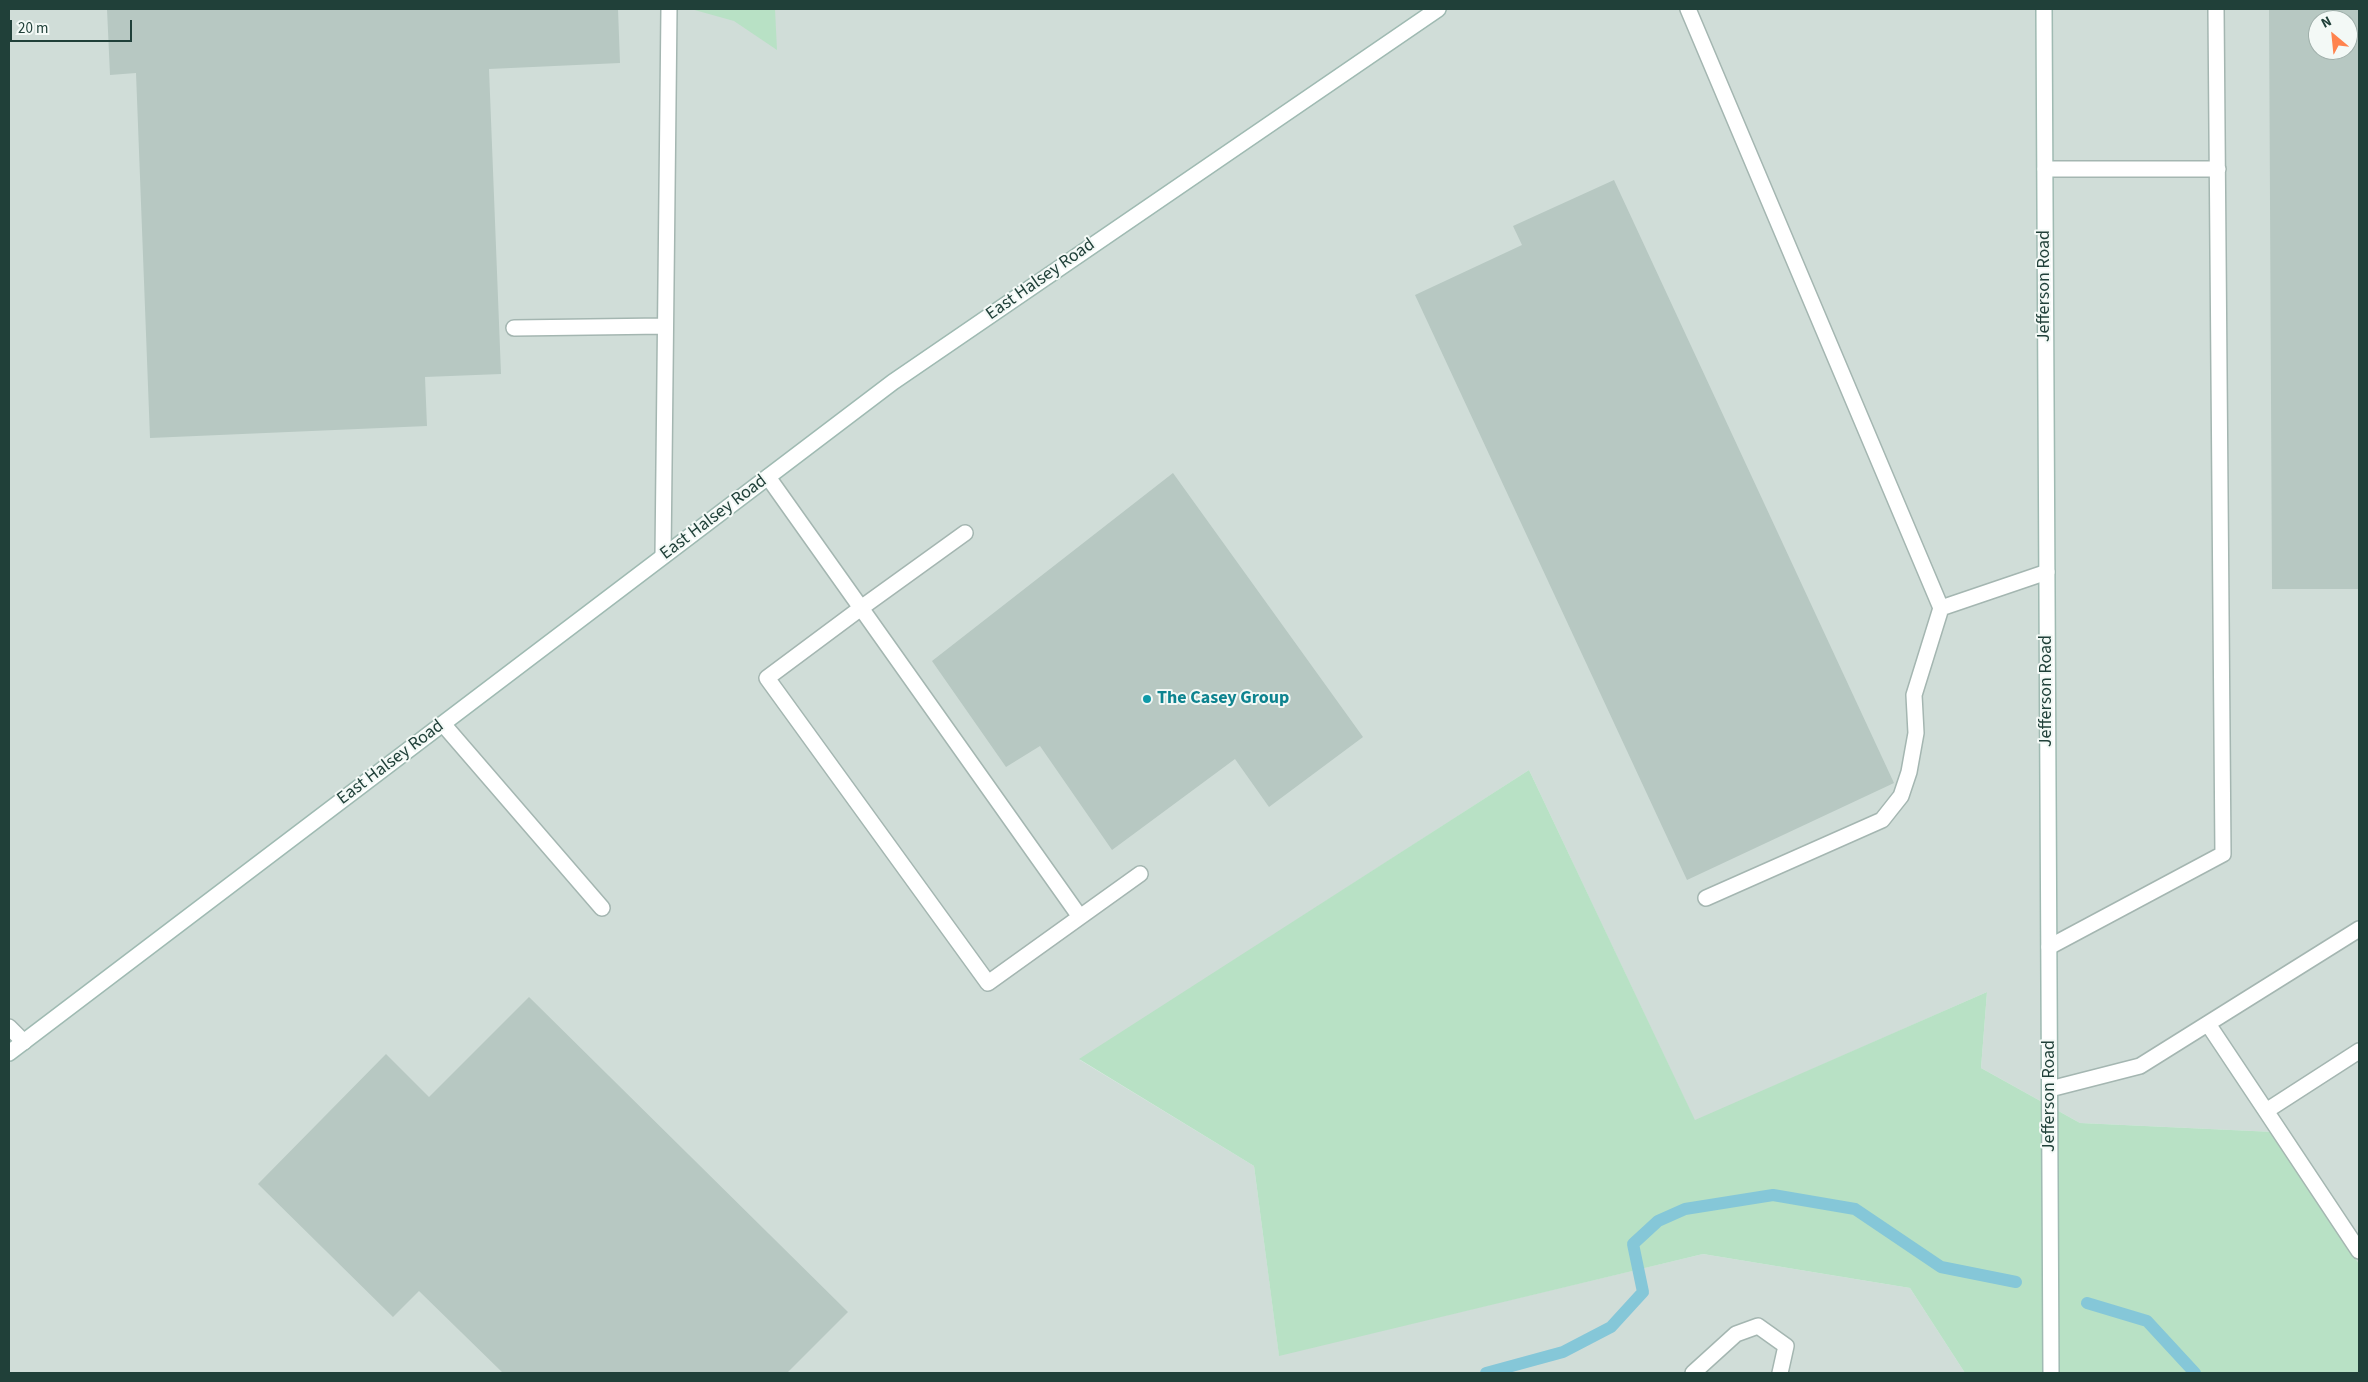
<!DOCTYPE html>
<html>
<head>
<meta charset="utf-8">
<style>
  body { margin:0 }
  #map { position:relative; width:2368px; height:1382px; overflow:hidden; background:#e2ede9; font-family:"Source Sans 3",sans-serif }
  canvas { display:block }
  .frame { position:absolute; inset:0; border:10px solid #204039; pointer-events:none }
  .north { position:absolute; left:2308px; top:10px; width:50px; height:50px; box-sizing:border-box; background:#f3f9f6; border:1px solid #9fafaa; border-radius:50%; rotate:332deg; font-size:14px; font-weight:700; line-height:20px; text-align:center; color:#204039 }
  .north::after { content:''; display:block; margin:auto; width:18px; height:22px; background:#ff834e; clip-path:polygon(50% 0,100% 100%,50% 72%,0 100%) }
  .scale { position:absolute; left:10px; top:20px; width:122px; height:22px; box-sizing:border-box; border:2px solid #204039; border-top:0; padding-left:6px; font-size:15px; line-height:18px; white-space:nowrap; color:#204039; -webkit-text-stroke:4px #f3f9f6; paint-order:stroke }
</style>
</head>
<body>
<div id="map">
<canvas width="2368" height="1382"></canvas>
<div class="frame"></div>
<div class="north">N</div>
<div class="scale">20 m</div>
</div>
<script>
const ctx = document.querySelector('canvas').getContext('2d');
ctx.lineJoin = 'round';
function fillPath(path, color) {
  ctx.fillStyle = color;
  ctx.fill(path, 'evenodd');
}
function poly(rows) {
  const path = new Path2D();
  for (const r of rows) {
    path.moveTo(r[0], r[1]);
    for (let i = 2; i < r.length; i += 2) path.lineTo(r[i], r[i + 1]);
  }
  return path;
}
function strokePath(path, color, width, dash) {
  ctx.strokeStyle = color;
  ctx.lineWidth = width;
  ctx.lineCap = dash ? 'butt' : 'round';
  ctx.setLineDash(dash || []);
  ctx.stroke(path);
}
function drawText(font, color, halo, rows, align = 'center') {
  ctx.font = font + ' "Source Sans 3",sans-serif';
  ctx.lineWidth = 4;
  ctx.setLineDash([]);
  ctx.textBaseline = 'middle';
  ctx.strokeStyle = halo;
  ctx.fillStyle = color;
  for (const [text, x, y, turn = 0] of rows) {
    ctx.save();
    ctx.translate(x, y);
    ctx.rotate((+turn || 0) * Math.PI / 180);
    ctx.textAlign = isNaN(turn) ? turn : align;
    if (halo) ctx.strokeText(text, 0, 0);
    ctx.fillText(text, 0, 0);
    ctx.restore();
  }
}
fillPath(poly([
  [9,9,2359,9,2359,1264,2274,1132,2080,1123,1981,1068,1987,992,1695,1121,1529,770,1080,1060,1254,1166,1279,1355,1703,1254,1910,1288,1965,1373,9,1373],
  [2318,20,2348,20,2348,50,2318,50]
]), '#d0ddd8');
fillPath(poly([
  [691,9,775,9,777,50,734,21],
  [1529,770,1695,1120,1987,992,1981,1068,2080,1123,2274,1132,2359,1264,2359,1373,1965,1373,1910,1288,1703,1254,1279,1356,1254,1166,1079,1059]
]), '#b8e1c5');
strokePath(poly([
  [2087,1303,2147,1321,2195,1373],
  [1486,1373,1563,1352,1611,1327,1643,1292,1633,1244,1658,1221,1685,1209,1773,1195,1855,1209,1941,1267,2016,1282]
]), '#85c7d8', 12);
fillPath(poly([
  [107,9,618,9,620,63,489,69,501,374,425,377,427,426,150,438,136,73,110,75],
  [2269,9,2359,9,2359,589,2272,589],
  [2318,20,2348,20,2348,50,2318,50],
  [1614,180,1894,783,1687,880,1415,295,1522,245,1513,226],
  [1173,473,1363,737,1269,807,1235,759,1112,850,1040,746,1006,767,932,661],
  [529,997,848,1312,787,1373,503,1373,419,1291,393,1317,258,1184,386,1054,429,1097]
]), '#b7c8c2');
const lane = poly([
  [1688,9,1941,608,1914,695,1916,733,1909,772,1901,796,1882,820,1706,898],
  [2045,169,2218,169],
  [514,328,664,326],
  [768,477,861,608,1080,917,988,983,767,678,861,608,965,533],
  [663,556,669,9],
  [1941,608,2047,572],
  [443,724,602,908],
  [1080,917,1140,874],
  [2049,947,2223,854,2216,9],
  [2208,1024,2266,1111,2359,1051],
  [2050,1089,2140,1066,2359,929],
  [2266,1111,2359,1251],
  [1693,1373,1736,1334,1758,1326,1786,1346,1780,1373]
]);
const street = poly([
  [9,1027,24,1042]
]);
const secondary = poly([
  [2044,9,2051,1373],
  [9,1053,893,382,1438,9]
]);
strokePath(lane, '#a4b6b1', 18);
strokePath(street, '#a4b6b1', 18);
strokePath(secondary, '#9fbab2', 18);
strokePath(lane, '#fff', 15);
strokePath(street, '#fff', 15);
strokePath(secondary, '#fff', 15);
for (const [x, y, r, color] of [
  [1147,699,5,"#0f9aa8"]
]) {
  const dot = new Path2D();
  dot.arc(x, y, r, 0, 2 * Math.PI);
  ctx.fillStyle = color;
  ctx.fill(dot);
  strokePath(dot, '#f3f9f6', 2);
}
drawText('18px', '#204039', '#f3f9f6', [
  ["East Halsey Road",1041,280,-35],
  ["Jefferson Road",2045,286,-90],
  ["East Halsey Road",714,518,-37],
  ["Jefferson Road",2047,691,-90],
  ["East Halsey Road",391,763,-37],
  ["Jefferson Road",2050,1096,-90]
]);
drawText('bold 18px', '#0d838f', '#f3f9f6', [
  ["The Casey Group",1157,699]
], 'left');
</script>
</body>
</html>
